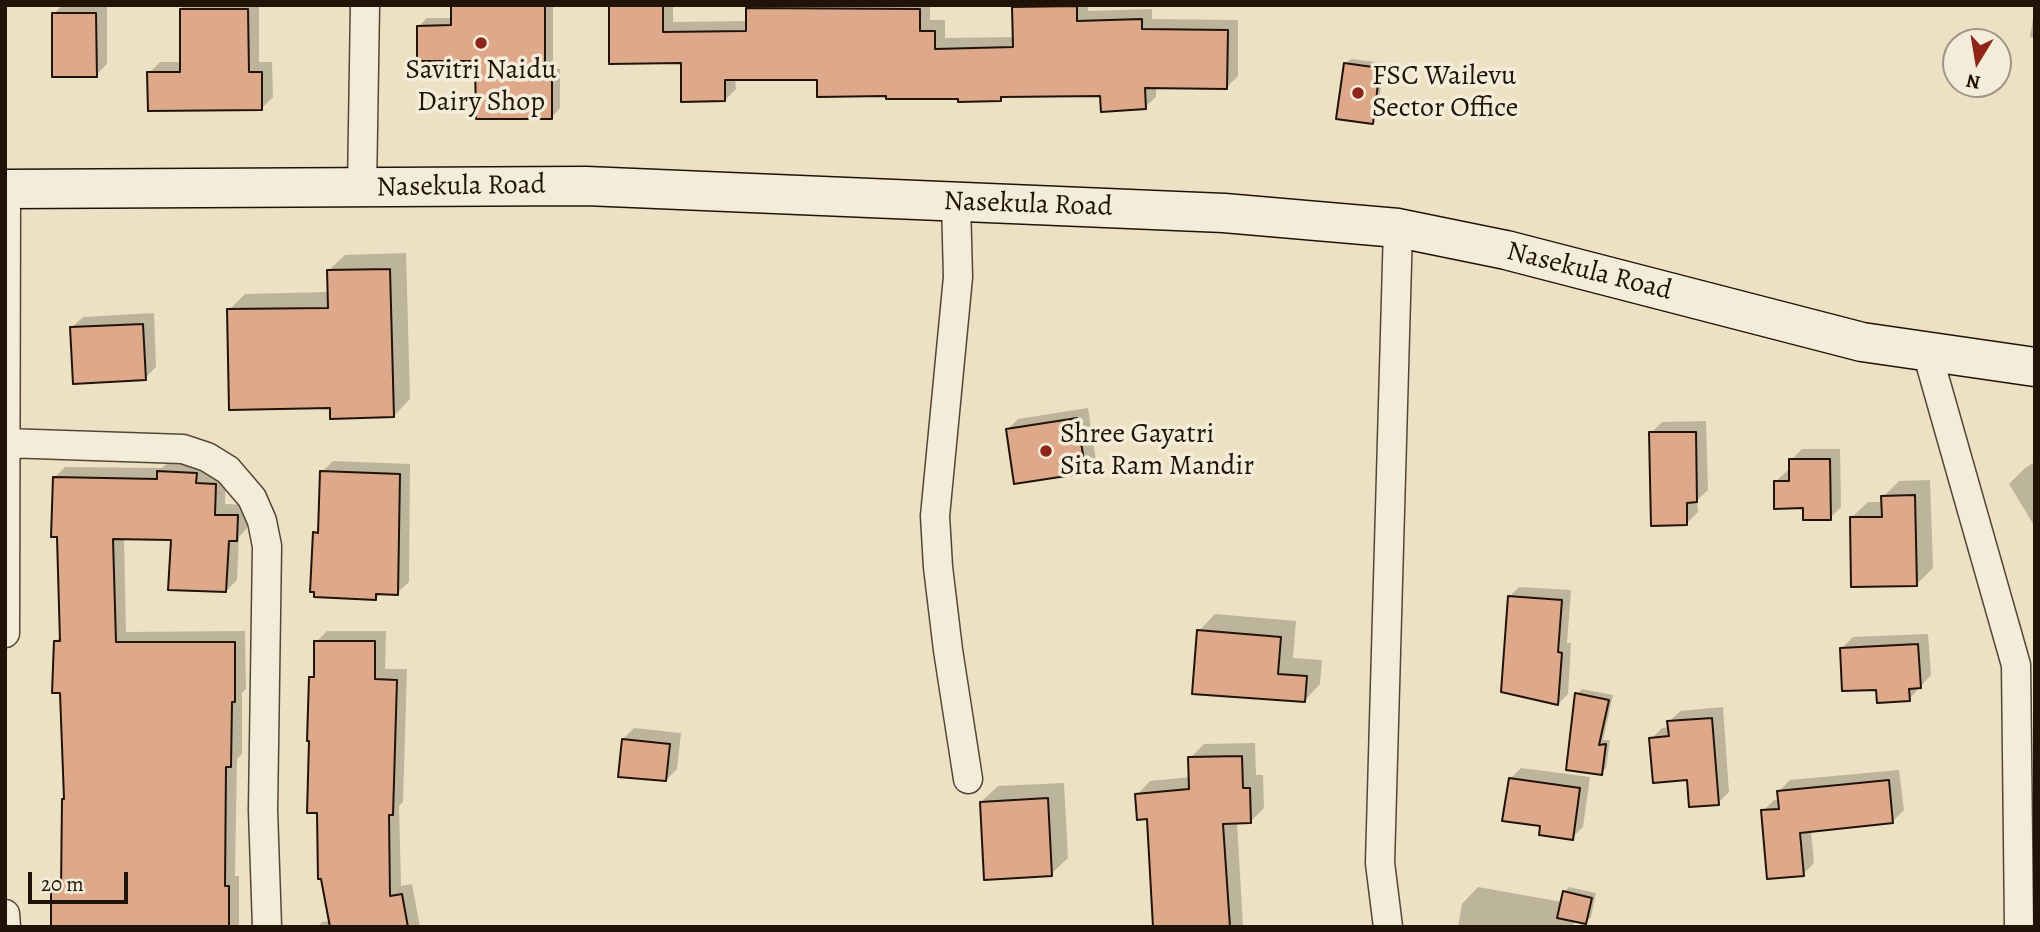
<!DOCTYPE html>
<html>
<head>
<meta charset="utf-8">
<style>
  body { margin:0 }
  #map { position:relative; width:2040px; height:932px; overflow:hidden; background:#ede1c3; font-family:Alegreya,serif }
  canvas { display:block }
  .frame { position:absolute; inset:0; border:7px solid #211308; pointer-events:none }
  .north { position:absolute; left:1942px; top:28px; width:70px; height:70px; box-sizing:border-box; background:#f3ecd8; border:2px solid #9f9585; border-radius:50%; rotate:191deg; font-size:19px; font-weight:700; line-height:28px; text-align:center; color:#211308 }
  .north::after { content:''; display:block; margin:auto; width:24px; height:32px; background:#8f2418; clip-path:polygon(50% 0,100% 100%,50% 72%,0 100%) }
  .scale { position:absolute; left:28px; top:872px; width:100px; height:32px; box-sizing:border-box; border:4px solid #211308; border-top:0; padding-left:9px; font-size:21px; line-height:24px; white-space:nowrap; color:#211308; -webkit-text-stroke:5px #f3ecd8; paint-order:stroke }
</style>
</head>
<body>
<div id="map">
<canvas width="2040" height="932"></canvas>
<div class="frame"></div>
<div class="north">N</div>
<div class="scale">20 m</div>
</div>
<script>
const ctx = document.querySelector('canvas').getContext('2d');
ctx.lineJoin = 'round';
function fillPath(path, color) {
  ctx.fillStyle = color;
  ctx.fill(path, 'evenodd');
}
function poly(rows) {
  const path = new Path2D();
  for (const r of rows) {
    path.moveTo(r[0], r[1]);
    for (let i = 2; i < r.length; i += 2) path.lineTo(r[i], r[i + 1]);
  }
  return path;
}
function strokePath(path, color, width, dash) {
  ctx.strokeStyle = color;
  ctx.lineWidth = width;
  ctx.lineCap = dash ? 'butt' : 'round';
  ctx.setLineDash(dash || []);
  ctx.stroke(path);
}
function drawText(font, color, halo, rows, align = 'center') {
  ctx.font = font + ' Alegreya,serif';
  ctx.lineWidth = 7;
  ctx.setLineDash([]);
  ctx.textBaseline = 'middle';
  ctx.strokeStyle = halo;
  ctx.fillStyle = color;
  for (const [text, x, y, turn = 0] of rows) {
    ctx.save();
    ctx.translate(x, y);
    ctx.rotate((+turn || 0) * Math.PI / 180);
    ctx.textAlign = isNaN(turn) ? turn : align;
    if (halo) ctx.strokeText(text, 0, 0);
    ctx.fillText(text, 0, 0);
    ctx.restore();
  }
}
fillPath(poly([
  [62,5,107,5,107,64,96,75,54,14],
  [182,5,259,5,259,62,272,62,273,97,262,108,149,73,160,62,182,62],
  [453,5,553,5,553,69,560,69,560,108,552,117,477,59,419,26,427,18,453,18],
  [610,5,673,5,673,22,748,21,747,9,751,5,930,5,930,20,945,20,945,38,1015,37,1014,8,1017,5,1088,5,1088,11,1152,9,1152,19,1238,20,1238,76,1227,87,1156,86,1156,97,1145,107,1102,94,1004,95,1000,99,888,94,818,79,735,78,736,89,725,100,683,61],
  [2035,7,2035,38,2030,37],
  [1351,59,1384,63,1377,117,1372,122,1345,64],
  [406,253,410,399,394,416,332,406,229,310,245,294,329,292,328,271,345,255],
  [154,313,156,367,145,378,71,328,83,317],
  [1088,408,1096,461,1085,472,1007,430,1018,419],
  [1706,421,1708,490,1697,500,1698,512,1687,523,1651,433,1662,422],
  [1802,449,1840,449,1841,507,1830,518,1804,507,1775,482,1787,471,1791,471,1791,460],
  [170,461,207,462,226,474,225,504,248,505,247,528,239,537,237,580,226,591,173,538,124,537,126,632,245,631,246,689,242,693,242,754,237,759,235,876,239,876,239,927,53,927,53,891,62,881,64,800,62,692,55,642,62,635,54,478,65,467,162,468],
  [333,461,410,464,409,582,397,593,381,593,375,598,314,533,320,528,322,472],
  [2035,462,2035,527,2009,484,2025,468],
  [1930,480,1933,568,1917,584,1851,518,1868,502,1883,502,1883,497,1899,481],
  [1519,587,1571,590,1567,643,1571,643,1568,694,1558,704,1509,597],
  [1215,614,1296,621,1293,658,1322,660,1320,684,1304,701,1199,631],
  [327,631,386,631,385,669,407,669,403,802,399,806,401,886,412,884,420,927,317,927,322,922,330,921,318,811,311,678,316,673,316,642],
  [1928,634,1931,675,1909,699,1878,688,1842,648,1853,637],
  [1582,689,1613,695,1603,740,1610,740,1606,768,1601,773,1577,694],
  [1723,707,1729,792,1718,803,1689,778,1651,739,1662,728,1669,727,1669,722,1680,711],
  [634,728,681,733,677,769,666,780,623,739],
  [1255,743,1256,775,1263,775,1264,808,1250,822,1237,822,1243,927,1155,927,1149,817,1137,795,1150,781,1191,777,1190,758,1204,744],
  [1521,768,1590,777,1583,827,1572,838,1542,824,1510,779],
  [1899,770,1904,810,1893,821,1811,830,1814,863,1803,874,1763,811,1774,800,1780,799,1779,791,1790,780],
  [1064,783,1068,858,1051,874,981,802,998,786],
  [1478,887,1562,902,1564,892,1569,887,1596,893,1591,917,1586,922,1574,920,1573,927,1458,927,1462,904]
]), '#0003');
const building = poly([
  [451,5,545,5,545,77,552,77,552,119,476,119,475,61,417,61,417,26,451,25,451,5],
  [609,5,663,5,663,32,746,31,746,8,920,9,920,31,935,31,935,49,1013,47,1012,7,1077,6,1077,21,1142,19,1142,29,1228,30,1227,89,1145,88,1146,109,1101,112,1100,96,1001,97,1001,101,958,102,958,99,886,99,886,96,817,97,817,80,725,80,725,101,681,102,681,63,609,64,609,5],
  [180,9,248,9,249,72,262,72,262,110,148,111,147,72,180,72,180,9],
  [52,13,96,13,97,77,52,77,52,13],
  [1344,63,1380,68,1373,124,1336,119,1344,63],
  [390,269,394,417,330,419,330,408,229,410,227,309,328,308,327,270,390,269],
  [143,324,146,380,73,384,70,327,143,324],
  [1077,418,1086,473,1014,484,1006,429,1077,418],
  [1649,432,1696,432,1697,502,1687,503,1687,525,1651,526,1649,432],
  [1789,459,1830,459,1831,520,1803,520,1803,508,1774,509,1774,481,1789,481,1789,459],
  [157,471,197,473,196,483,216,484,215,515,238,515,237,541,229,541,226,592,168,590,171,540,113,539,116,642,235,642,235,702,232,702,231,767,226,767,225,886,229,886,229,927,51,927,51,890,61,890,62,799,64,799,60,693,52,693,54,641,60,641,57,537,51,537,53,477,157,479,157,471],
  [320,471,400,474,398,595,376,594,376,600,314,597,314,592,310,592,313,532,318,533,320,471],
  [1915,495,1917,586,1851,587,1850,517,1882,517,1881,496,1915,495],
  [1508,596,1562,600,1558,652,1562,653,1558,705,1501,692,1508,596],
  [1197,630,1281,637,1278,674,1307,676,1305,702,1192,694,1197,630],
  [314,641,375,641,375,679,397,680,393,815,389,815,390,896,402,894,408,927,330,927,321,879,318,879,317,813,307,813,309,741,307,741,309,677,314,677,314,641],
  [1918,644,1921,688,1909,689,1910,701,1877,703,1876,690,1842,691,1840,648,1918,644],
  [1575,693,1609,700,1599,745,1606,744,1602,775,1566,770,1575,693],
  [1712,718,1719,805,1689,807,1687,780,1653,783,1649,738,1669,736,1667,721,1712,718],
  [622,739,670,744,666,781,618,777,622,739],
  [1242,756,1243,788,1250,788,1251,823,1223,824,1230,927,1153,927,1147,819,1137,820,1135,794,1189,789,1188,757,1242,756],
  [1509,778,1580,788,1573,840,1539,835,1540,826,1502,821,1509,778],
  [1889,780,1893,823,1800,833,1804,876,1767,879,1761,810,1779,809,1777,791,1889,780],
  [1048,798,1052,876,984,880,980,802,1048,798],
  [1563,891,1592,898,1586,924,1557,918,1563,891]
]);
fillPath(building, '#dea88a');
strokePath(building, '#211308', 2);
const minor = poly([
  [362,189,365,5],
  [956,202,958,277,935,516,938,567,948,650,968,779],
  [1927,352,2016,665,2019,927],
  [5,443,183,449,207,457,228,470,252,498,262,521,267,546,263,810,267,927],
  [5,633,6,189],
  [5,914,6,927],
  [1388,927,1380,863,1398,228]
]);
const secondary = poly([
  [5,189,586,186,1224,213,1398,228,1506,250,1862,342,2035,367]
]);
strokePath(minor, '#544637', 31);
strokePath(secondary, '#211308', 41);
strokePath(minor, '#f3ecd8', 28);
strokePath(secondary, '#f3ecd8', 38);
for (const [x, y, r, color] of [
  [481,43,7,"#8f2418"],
  [1358,93,7,"#8f2418"],
  [1046,451,7,"#8f2418"]
]) {
  const dot = new Path2D();
  dot.arc(x, y, r, 0, 2 * Math.PI);
  ctx.fillStyle = color;
  ctx.fill(dot);
  strokePath(dot, '#f3ecd8', 2.5);
}
drawText('28px', '#211308', '#f3ecd8', [
  ["Savitri Naidu",481,71,"center"],
  ["Dairy Shop",481,103,"center"],
  ["FSC Wailevu",1372,77],
  ["Sector Office",1372,109],
  ["Shree Gayatri",1060,435],
  ["Sita Ram Mandir",1060,467]
], 'left');
drawText('28px', '#211308', '#f3ecd8', [
  ["Nasekula Road",461,187,-1],
  ["Nasekula Road",1028,205,2],
  ["Nasekula Road",1589,272,14]
]);
</script>
</body>
</html>
